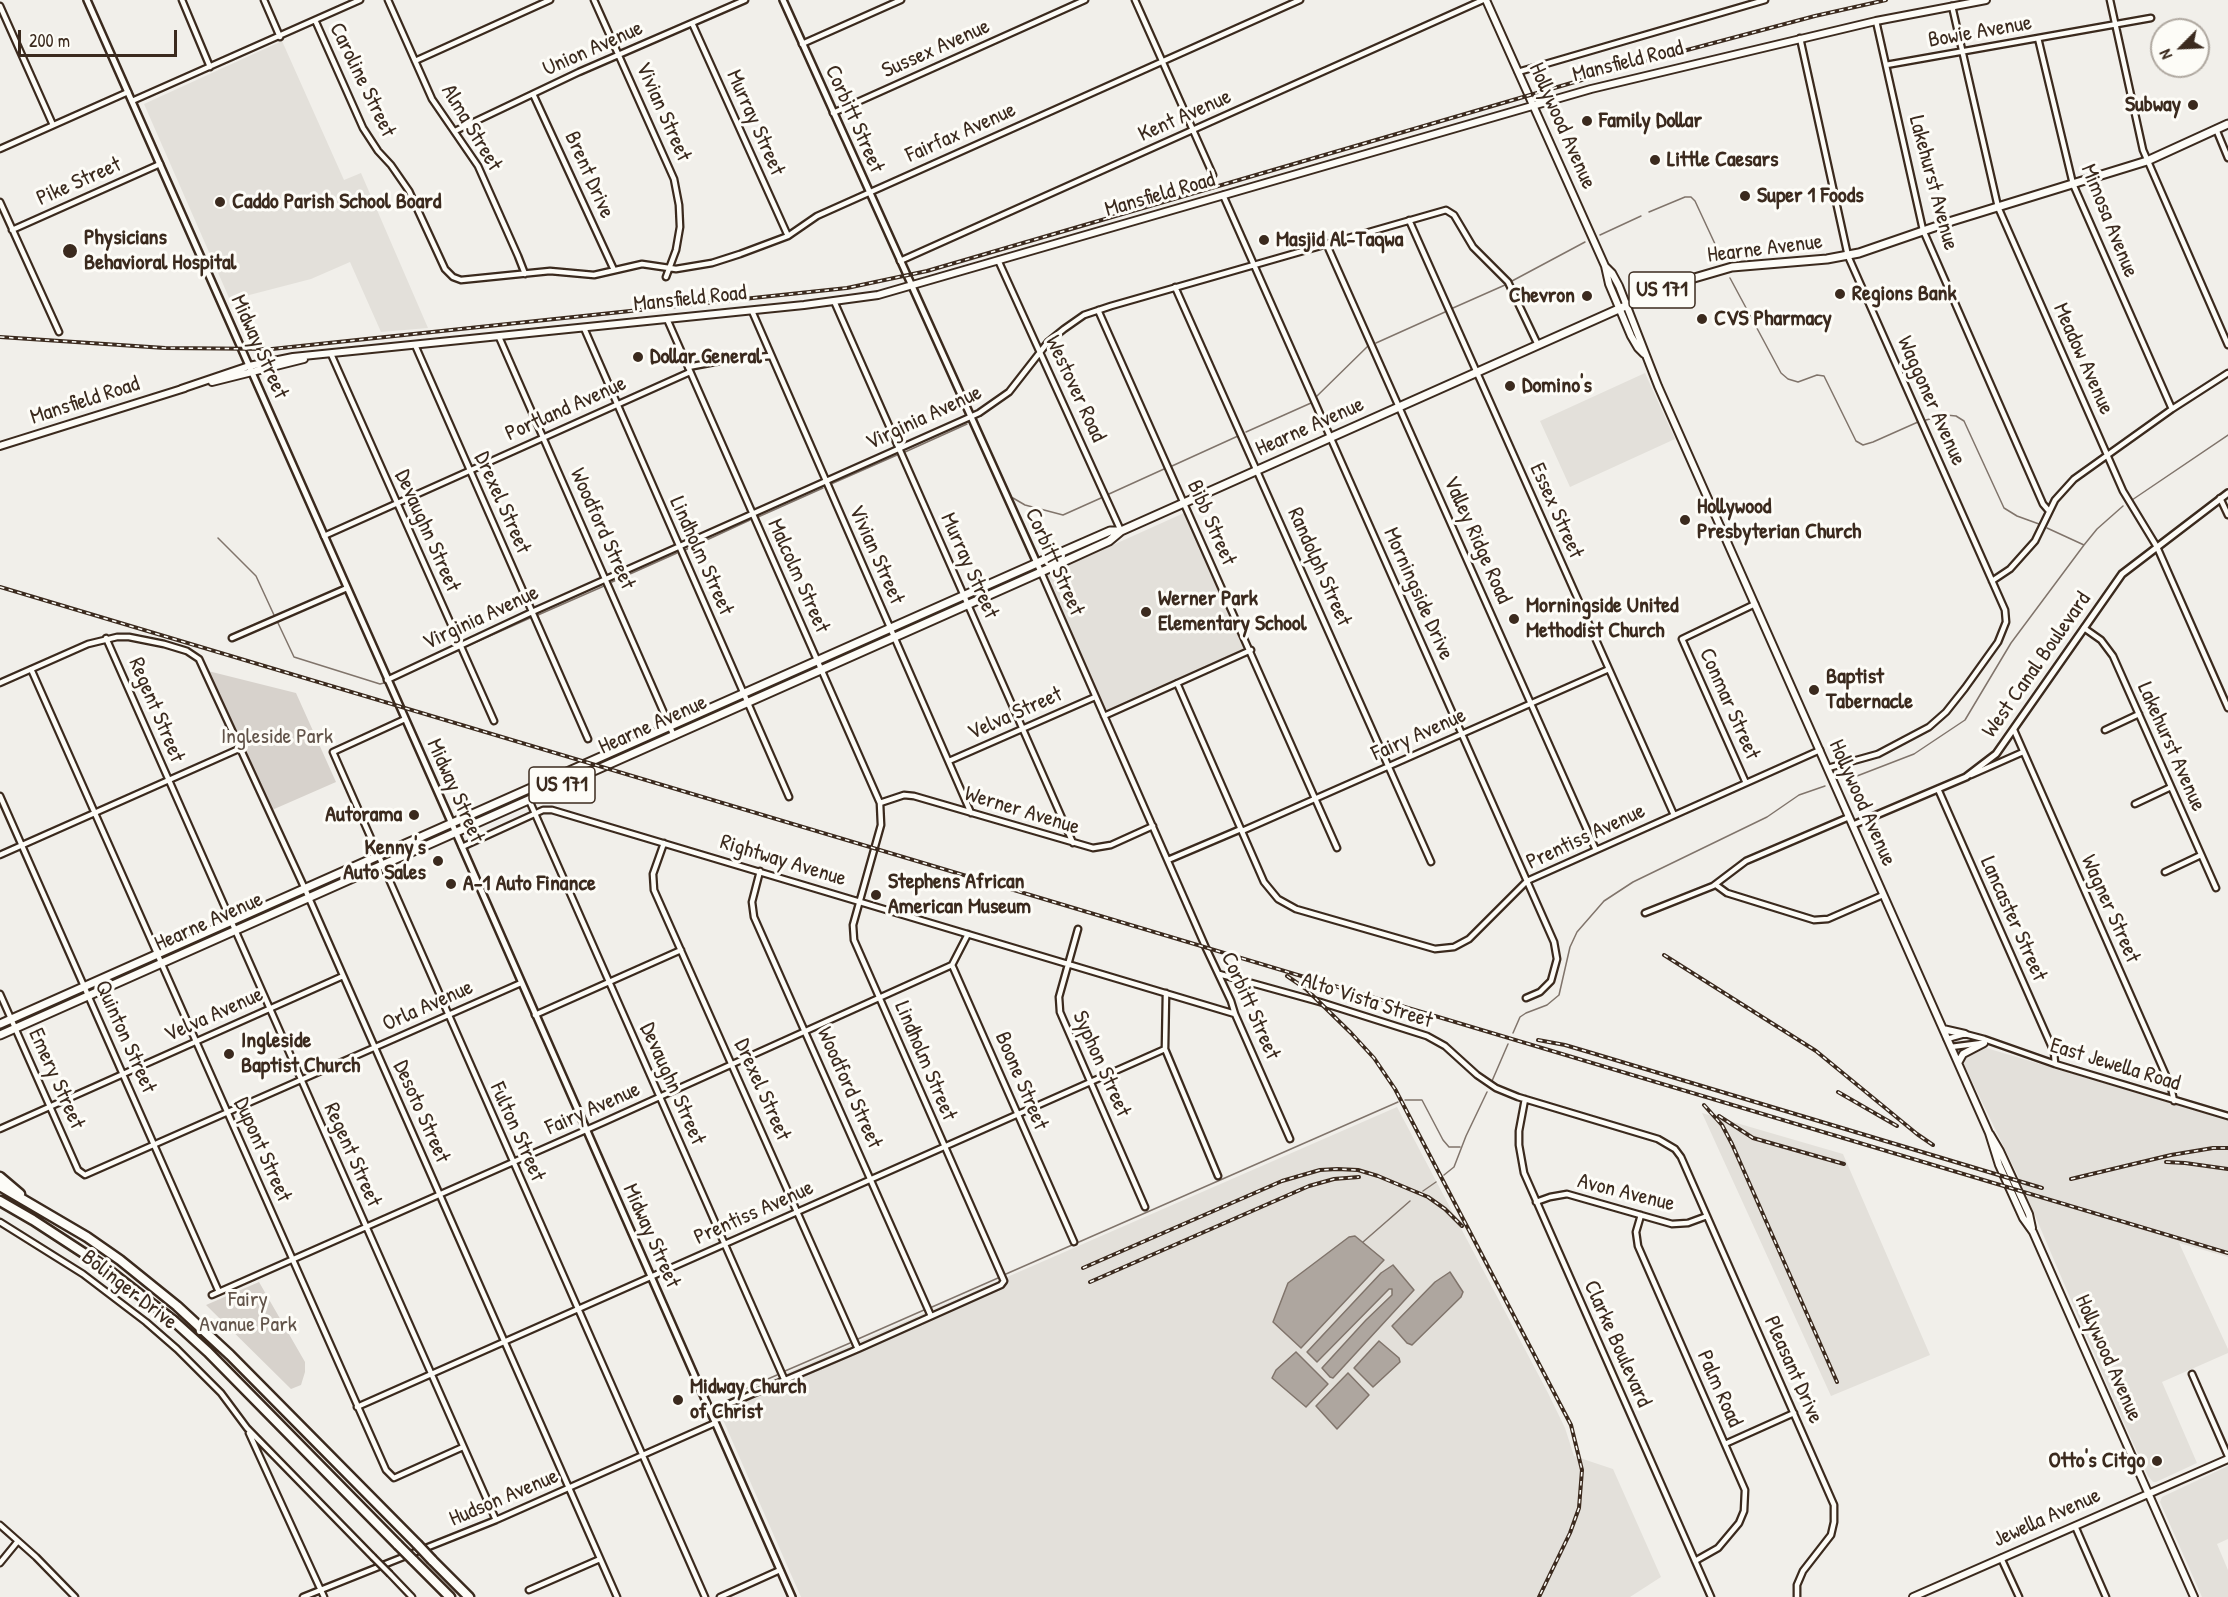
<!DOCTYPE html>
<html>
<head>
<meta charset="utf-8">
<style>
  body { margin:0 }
  #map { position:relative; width:2228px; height:1597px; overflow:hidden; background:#f1efea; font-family:"Patrick Hand",sans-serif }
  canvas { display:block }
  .north { position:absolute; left:2150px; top:18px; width:60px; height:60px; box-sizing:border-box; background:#fdfcf7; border:2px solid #afa8a0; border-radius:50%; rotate:246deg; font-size:16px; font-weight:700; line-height:24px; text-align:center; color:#3b2a1e }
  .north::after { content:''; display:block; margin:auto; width:21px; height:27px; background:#3b2a1e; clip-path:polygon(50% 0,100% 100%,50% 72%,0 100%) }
  .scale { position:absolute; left:18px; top:30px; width:159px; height:27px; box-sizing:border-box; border:3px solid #3b2a1e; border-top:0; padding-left:8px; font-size:18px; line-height:21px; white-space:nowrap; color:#3b2a1e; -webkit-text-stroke:4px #fdfcf7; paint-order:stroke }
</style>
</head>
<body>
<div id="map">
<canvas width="2228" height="1597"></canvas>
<div class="north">N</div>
<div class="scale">200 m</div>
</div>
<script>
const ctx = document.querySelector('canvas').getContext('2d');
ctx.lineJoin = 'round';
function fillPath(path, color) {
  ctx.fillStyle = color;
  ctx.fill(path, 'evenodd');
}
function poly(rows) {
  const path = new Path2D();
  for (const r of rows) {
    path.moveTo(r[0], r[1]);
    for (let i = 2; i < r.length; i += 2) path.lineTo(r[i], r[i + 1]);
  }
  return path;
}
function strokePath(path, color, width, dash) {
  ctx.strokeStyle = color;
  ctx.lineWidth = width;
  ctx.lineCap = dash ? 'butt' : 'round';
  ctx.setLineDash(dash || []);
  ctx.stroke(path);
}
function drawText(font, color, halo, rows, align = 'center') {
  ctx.font = font + ' "Patrick Hand",sans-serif';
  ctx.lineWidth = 6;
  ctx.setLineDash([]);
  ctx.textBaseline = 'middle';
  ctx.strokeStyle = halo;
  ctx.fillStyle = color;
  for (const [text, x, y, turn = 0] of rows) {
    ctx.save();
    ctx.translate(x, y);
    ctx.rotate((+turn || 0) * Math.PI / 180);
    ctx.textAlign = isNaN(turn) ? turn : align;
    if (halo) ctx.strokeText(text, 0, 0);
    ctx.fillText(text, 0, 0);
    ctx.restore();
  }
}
fillPath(poly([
  [282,41,344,180,361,173,428,328,381,332,350,262,311,279,230,300,144,104],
  [1645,373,1675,439,1570,487,1540,421],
  [1184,513,1246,649,1106,712,1046,575],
  [1983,1047,2228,1120,2228,1257,2179,1243,2228,1349,2228,1353,2162,1382,2197,1463,2156,1482,2153,1482,2148,1476,2115,1403,2019,1178,1966,1069,1962,1060,1966,1054],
  [1397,1107,1548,1393,1565,1428,1574,1456,1613,1469,1661,1577,1630,1597,801,1597,716,1404],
  [1702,1113,1843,1154,1930,1355,1831,1396],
  [2228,1466,2228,1539,2217,1544,2228,1570,2228,1597,2202,1597,2160,1502,2162,1497]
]), '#e3e0da');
fillPath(poly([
  [208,671,296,693,336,782,272,810],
  [259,1282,305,1362,305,1372,301,1385,291,1389,206,1305]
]), '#d7d2cc');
const water = poly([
  [1355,1236,1384,1260,1301,1348,1273,1322,1288,1283,1349,1237,1355,1236],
  [1393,1265,1414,1290,1333,1378,1330,1377,1322,1368,1366,1320,1392,1295,1392,1289,1389,1289,1317,1362,1307,1352,1381,1273,1393,1265],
  [1450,1272,1463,1292,1461,1297,1412,1345,1407,1343,1392,1326,1435,1282,1450,1272],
  [1379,1341,1399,1358,1400,1362,1373,1387,1354,1368,1379,1341],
  [1296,1352,1328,1384,1306,1407,1272,1378,1276,1370,1296,1352],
  [1348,1373,1369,1395,1337,1429,1316,1406,1348,1373]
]);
fillPath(water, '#aea69f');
strokePath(water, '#80746b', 1.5);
strokePath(poly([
  [1649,212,1685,197,1691,197,1695,201,1722,259],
  [1600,235,1641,216],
  [1730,278,1781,373,1788,379,1798,382,1817,375,1824,376,1856,441,1863,445,1873,442,1918,422],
  [1512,281,1585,242],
  [1453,308,1505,285],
  [1376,343,1445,312],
  [1317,396,1368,346],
  [1926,420,1946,415,1956,416,1964,421,2004,508,2017,516,2039,524],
  [1246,432,1311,403],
  [905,452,967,424],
  [1172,466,1238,436],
  [831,484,897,455],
  [1109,494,1164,469],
  [1013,498,1025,505,1063,515,1101,498],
  [2132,500,2228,435],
  [758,517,823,488],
  [2047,528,2084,545],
  [218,538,256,576,274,615],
  [685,550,750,520],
  [612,582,677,553],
  [538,615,604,586],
  [278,623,294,657,380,684,384,683],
  [465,647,530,618],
  [392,680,457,651],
  [1844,781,1914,754,1965,720,2011,643,2084,545,2097,529,2123,506],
  [1513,1033,1520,1017,1526,1013,1547,1005,1559,995,1570,947,1577,932,1604,901,1633,882,1767,817,1799,795,1825,786],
  [1492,1081,1508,1044],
  [1405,1100,1422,1100,1443,1140,1449,1147,1460,1147],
  [1444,1175,1454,1167,1466,1136,1487,1092],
  [1423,1191,1436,1182],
  [1363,1242,1410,1201],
  [1006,1274,1398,1102],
  [932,1307,998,1278],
  [858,1339,924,1310],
  [785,1371,850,1343],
  [733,1394,777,1375]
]), '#80746b', 1.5);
const minor = poly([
  [182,0,210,67],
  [264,0,280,37],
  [388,0,432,99,478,166,518,256,525,274],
  [594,0,674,179,679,205,680,227,676,250,666,277],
  [1135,0,1213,175],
  [2110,0,2143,150,2228,345],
  [0,6,53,125],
  [1952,6,1998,207,2123,491,2157,547,2228,708],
  [315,20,363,128,378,151,391,165,409,191,445,269,453,277,461,280,550,271,594,275,642,264,676,269,712,263,740,254,788,236,817,216,1300,0],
  [1876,21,1923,230,2043,504,2049,511],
  [692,23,788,236],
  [1800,38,1848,256,2005,610,2006,622,1998,642,1965,688,1946,712,1929,727,1878,754,1828,768],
  [2038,38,2073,184,2172,409],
  [802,44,901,0],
  [415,61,550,0],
  [1886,65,2151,18],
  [1518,72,1765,0],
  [533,94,614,270],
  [132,101,360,0],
  [833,113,1085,0],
  [2216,129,2228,158],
  [455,131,579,72,745,0],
  [0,149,128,92],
  [1223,195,1554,942,1557,959,1551,981,1540,992,1526,998],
  [0,202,59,332],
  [1409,220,1674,815],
  [12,230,160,164],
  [1326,243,1596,850],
  [998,260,1121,531],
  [900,261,1483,0],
  [1175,287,1431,862],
  [834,301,1073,843],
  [1098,310,1337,848],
  [752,311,971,813],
  [667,319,880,803,881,825,853,925,854,940,1004,1281,1001,1285,858,1349,710,1412],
  [584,328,789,797],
  [499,337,674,736],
  [415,345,588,739],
  [331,354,494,721],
  [688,367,720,361,770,356],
  [2220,498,2228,515],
  [324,536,690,372],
  [1041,572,1206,948,1231,1001,1235,1014,1290,1139],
  [1992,581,2010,569,2035,541,2055,500,2074,479,2172,409,2228,373],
  [2084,628,2101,640,2113,656,2216,888],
  [106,638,496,1520],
  [232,638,347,588],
  [31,669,386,1470,394,1478,463,1447],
  [387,680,532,612,979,413,1009,392,1048,342,1064,329,1084,315,1111,306,1446,210,1454,215,1473,247,1508,282,1538,345],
  [0,683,88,644,117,637,129,637,164,644,187,651,199,659,305,889,617,1597],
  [1177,683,1264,882,1278,899,1296,909,1435,949,1454,947,1469,939,1527,881,1820,750],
  [1104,716,1251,650],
  [405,719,333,752,705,1597],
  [2014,730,2171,1087,2174,1101],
  [2105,730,2139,714],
  [949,761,1095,697],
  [1971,775,2023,752],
  [1746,783,1682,639,1755,604],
  [1938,789,2054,1052,2055,1064],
  [0,796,219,1292],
  [529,800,785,1381],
  [880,803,904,795,914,796,1093,848,1111,845,1153,826],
  [2135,804,2171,787],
  [1242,831,1609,669],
  [664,843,653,874,654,890,858,1349],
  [462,847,543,810,552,810,1235,1014],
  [0,855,241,748],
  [1168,860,1241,829],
  [760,871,752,902,754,917,931,1316],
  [2165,872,2201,855],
  [1716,885,1727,893,1814,920,1828,919,1883,895],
  [1645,913,1713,886,1746,861,1849,817],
  [1078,929,1059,997,1060,1012,1145,1207],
  [952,965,1074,1242],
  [952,965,968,934],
  [1219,974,1320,1002,1427,1036,1445,1046,1477,1075,1496,1088,1518,1097,1658,1139,1675,1149,1681,1157,1834,1505,1834,1522,1831,1535,1803,1571,1797,1585,1797,1597],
  [1166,993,1165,1049,1218,1176],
  [0,994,78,1170,85,1175,521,983],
  [535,1015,681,950],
  [1947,1039,1965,1034,1984,1039,2055,1064,2228,1116],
  [1951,1047,1982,1043],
  [1525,1099,1519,1131,1519,1145,1524,1173,1711,1597],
  [0,1129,343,976],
  [1536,1202,1550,1197,1567,1194,1672,1224,1688,1223,1707,1216],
  [1641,1215,1636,1232,1638,1246,1745,1490,1744,1511,1739,1523,1718,1548,1695,1561],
  [0,1222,83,1274,146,1322,177,1349,221,1393,247,1428,373,1557],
  [212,1295,604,1122,952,965],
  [2192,1374,2228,1456],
  [357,1407,1165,1049],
  [249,1433,324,1597],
  [1725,1444,1794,1413],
  [0,1525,36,1557,75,1597],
  [2075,1526,2106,1597],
  [2001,1558,2019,1597],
  [0,1563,18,1541],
  [390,1574,412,1597],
  [529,1590,600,1559],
  [303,1597,496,1520,715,1423],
  [720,1597,780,1570]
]);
const tertiary = poly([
  [87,0,452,824,792,1597],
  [783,0,1041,572],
  [1853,825,1966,777,1996,754,2122,574,2228,493]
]);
const secondary = poly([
  [1486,0,1605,266,1609,284,1631,336,1638,348,1644,354],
  [1605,266,1612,273,1619,286,1658,386,1989,1133,1999,1165,2023,1218,2033,1232,2194,1597],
  [212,382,304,359],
  [181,389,249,366,293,357,804,305,878,295,1591,89,1876,21,1986,0],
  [0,446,185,388],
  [1943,1029,1965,1034],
  [1958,1063,1963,1054,1984,1043],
  [1990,1134,2000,1151,2029,1214,2032,1228],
  [1913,1597,2228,1459]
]);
const primary = poly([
  [0,1024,1037,563,1110,531,1121,531],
  [0,1035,1041,572,1109,541,1121,531,1677,283,1732,267,1827,259,1859,253,1952,221,2147,161,2228,124]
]);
const motorway = poly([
  [0,1177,20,1194],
  [0,1186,87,1237,120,1260,177,1306,230,1355,417,1544],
  [0,1201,33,1220,99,1263,175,1322,208,1352,398,1545],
  [413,1560,450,1597],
  [432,1560,469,1597]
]);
strokePath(minor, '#3b2a1e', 9);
strokePath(tertiary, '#3b2a1e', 10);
strokePath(secondary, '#3b2a1e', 10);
strokePath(primary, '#3b2a1e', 11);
strokePath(motorway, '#3b2a1e', 13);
strokePath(minor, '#fdfcf7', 4.5);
strokePath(tertiary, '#fdfcf7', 5);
strokePath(secondary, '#fdfcf7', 6);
strokePath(primary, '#fdfcf7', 7);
strokePath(motorway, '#fdfcf7', 8);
const rail = poly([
  [0,337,165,348,272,349,847,288,927,271,1657,58,1815,16,1886,0],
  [0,587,2228,1253],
  [1664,955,1816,1051,1917,1134,1933,1145],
  [1287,976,1306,989,1351,1033,1374,1058,1395,1089,1571,1425,1582,1470,1579,1508,1570,1533,1539,1597],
  [1538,1040,1565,1045,1592,1053,2042,1188],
  [1838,1092,1897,1126],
  [1704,1105,1722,1125,1732,1144,1837,1382],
  [1719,1116,1753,1138,1844,1164],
  [2166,1162,2185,1163,2228,1169],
  [2071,1179,2171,1155,2213,1148,2228,1148],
  [1083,1268,1282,1181,1320,1170,1337,1169,1358,1170,1378,1176,1428,1197,1445,1209,1462,1226],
  [1090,1282,1309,1186,1334,1179,1359,1177]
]);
strokePath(rail, '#3b2a1e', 4);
strokePath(rail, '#fdfcf7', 1.5, [4.5]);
const minorBridge = poly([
  [373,1557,390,1574]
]);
const motorwayBridge = poly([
  [417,1544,432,1560],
  [398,1545,413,1560]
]);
strokePath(minorBridge, '#3b2a1e', 9, []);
strokePath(motorwayBridge, '#3b2a1e', 13, []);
strokePath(minorBridge, '#fdfcf7', 4.5);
strokePath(motorwayBridge, '#fdfcf7', 8);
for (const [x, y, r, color] of [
  [2193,105,6,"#3b2a1e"],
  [1587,121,6,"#3b2a1e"],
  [1655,160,6,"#3b2a1e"],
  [1745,196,6,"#3b2a1e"],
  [220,202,6,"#3b2a1e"],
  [1264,240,6,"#3b2a1e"],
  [70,251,8,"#3b2a1e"],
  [1840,294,6,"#3b2a1e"],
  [1587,296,6,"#3b2a1e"],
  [1702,319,6,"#3b2a1e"],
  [638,357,6,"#3b2a1e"],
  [1510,386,6,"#3b2a1e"],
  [1685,520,6,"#3b2a1e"],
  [1146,612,6,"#3b2a1e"],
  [1514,619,6,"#3b2a1e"],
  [1814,690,6,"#3b2a1e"],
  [414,815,6,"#3b2a1e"],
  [438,861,6,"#3b2a1e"],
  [451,884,6,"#3b2a1e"],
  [876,895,6,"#3b2a1e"],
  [229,1054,6,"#3b2a1e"],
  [678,1400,6,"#3b2a1e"],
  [2157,1461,6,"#3b2a1e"]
]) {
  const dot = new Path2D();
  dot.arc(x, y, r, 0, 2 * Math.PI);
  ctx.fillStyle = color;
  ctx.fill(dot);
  strokePath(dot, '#fdfcf7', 2);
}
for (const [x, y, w] of [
  [1662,290,66],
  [562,785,66]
]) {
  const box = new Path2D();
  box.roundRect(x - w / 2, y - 18, w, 36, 4.5);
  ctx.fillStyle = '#fdfcf7';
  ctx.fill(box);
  strokePath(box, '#3b2a1e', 1.5);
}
drawText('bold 21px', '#3b2a1e', null, [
  ["US 171",1662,290],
  ["US 171",562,785]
]);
drawText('22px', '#3b2a1e', '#fdfcf7', [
  ["Bowie Avenue",1980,32,-10],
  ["Union Avenue",593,49,-24],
  ["Sussex Avenue",936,49,-24],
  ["Mansfield Road",1628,62,-14],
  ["Caroline Street",362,80,64],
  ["Vivian Street",663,112,66],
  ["Kent Avenue",1185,116,-24],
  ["Corbitt Street",854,119,66],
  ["Murray Street",755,123,66],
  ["Hollywood Avenue",1562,126,66],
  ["Alma Street",471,128,59],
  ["Fairfax Avenue",961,133,-24],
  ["Brent Drive",589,175,66],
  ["Pike Street",79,182,-24],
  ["Lakehurst Avenue",1933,183,75],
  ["Mansfield Road",1160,195,-16],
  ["Mimosa Avenue",2109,221,68],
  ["Hearne Avenue",1765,249,-7],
  ["Mansfield Road",690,299,-6],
  ["Midway Street",259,347,66],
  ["Meadow Avenue",2083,359,66],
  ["Westover Road",1075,389,65],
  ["Mansfield Road",85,401,-18],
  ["Waggoner Avenue",1931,401,66],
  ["Portland Avenue",566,409,-24],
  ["Virginia Avenue",924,418,-25],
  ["Hearne Avenue",1310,427,-24],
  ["Drexel Street",502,503,66],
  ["Essex Street",1556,511,66],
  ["Bibb Street",1211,523,66],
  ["Woodford Street",602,529,66],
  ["Devaughn Street",427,531,66],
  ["Valley Ridge Road",1477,540,66],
  ["Vivian Street",876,555,66],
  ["Lindholm Street",701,556,66],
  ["Corbitt Street",1054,562,66],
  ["Murray Street",969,566,66],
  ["Randolph Street",1319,567,66],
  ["Malcolm Street",798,576,66],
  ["Morningside Drive",1418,594,66],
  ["Virginia Avenue",481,618,-25],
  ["West Canal Boulevard",2037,665,-55],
  ["Conmar Street",1729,704,66],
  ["Regent Street",156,710,67],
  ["Velva Street",1015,714,-24],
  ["Hearne Avenue",653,725,-24],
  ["Fairy Avenue",1419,735,-24],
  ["Lakehurst Avenue",2171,747,66],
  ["Midway Street",455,791,66],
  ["Hollywood Avenue",1862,803,66],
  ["Werner Avenue",1022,811,17],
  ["Prentiss Avenue",1586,837,-25],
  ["Rightway Avenue",783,861,17],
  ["Wagner Street",2110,909,66],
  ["Lancaster Street",2013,919,66],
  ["Hearne Avenue",209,922,-24],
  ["Alto Vista Street",1367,1001,18],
  ["Orla Avenue",428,1006,-24],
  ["Corbitt Street",1250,1006,66],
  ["Velva Avenue",214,1015,-24],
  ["Quinton Street",125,1037,66],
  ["Lindholm Street",925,1061,67],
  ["Syphon Street",1101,1064,66],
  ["East Jewella Road",2115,1065,17],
  ["Emery Street",56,1079,66],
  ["Boone Street",1021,1081,67],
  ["Devaughn Street",672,1084,66],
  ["Woodford Street",849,1088,66],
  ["Drexel Street",762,1090,66],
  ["Fairy Avenue",593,1109,-24],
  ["Desoto Street",421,1112,66],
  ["Fulton Street",517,1132,66],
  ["Dupont Street",262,1150,66],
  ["Regent Street",352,1155,66],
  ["Avon Avenue",1626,1193,14],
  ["Prentiss Avenue",754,1213,-24],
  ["Midway Street",651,1236,66],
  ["Bolinger Drive",129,1290,38],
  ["Clarke Boulevard",1617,1344,66],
  ["Hollywood Avenue",2108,1358,66],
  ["Pleasant Drive",1793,1370,66],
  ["Palm Road",1719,1389,66],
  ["Hudson Avenue",504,1498,-23],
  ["Jewella Avenue",2047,1518,-24]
]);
drawText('bold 22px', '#3b2a1e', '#fdfcf7', [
  ["Subway",2181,105,"right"],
  ["Family Dollar",1599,121],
  ["Little Caesars",1667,160],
  ["Super 1 Foods",1757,196],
  ["Caddo Parish School Board",232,202],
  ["Physicians",84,238],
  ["Behavioral Hospital",84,263],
  ["Masjid Al-Taqwa",1276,240],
  ["Regions Bank",1852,294],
  ["Chevron",1575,296,"right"],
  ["CVS Pharmacy",1714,319],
  ["Dollar General",650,357],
  ["Domino's",1522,386],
  ["Hollywood",1697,507],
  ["Presbyterian Church",1697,532],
  ["Werner Park",1158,599],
  ["Elementary School",1158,624],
  ["Morningside United",1526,606],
  ["Methodist Church",1526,631],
  ["Baptist",1826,677],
  ["Tabernacle",1826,702],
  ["Autorama",402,815,"right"],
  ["Kenny's",426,848,"right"],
  ["Auto Sales",426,873,"right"],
  ["Stephens African",888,882],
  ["American Museum",888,907],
  ["A-1 Auto Finance",463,884],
  ["Ingleside",241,1041],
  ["Baptist Church",241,1066],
  ["Midway Church",690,1387],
  ["of Christ",690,1412],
  ["Otto's Citgo",2145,1461,"right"]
], 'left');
drawText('22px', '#62544a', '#fdfcf7', [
  ["Ingleside Park",277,737],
  ["Fairy",248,1300],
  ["Avanue Park",248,1325]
]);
</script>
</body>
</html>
